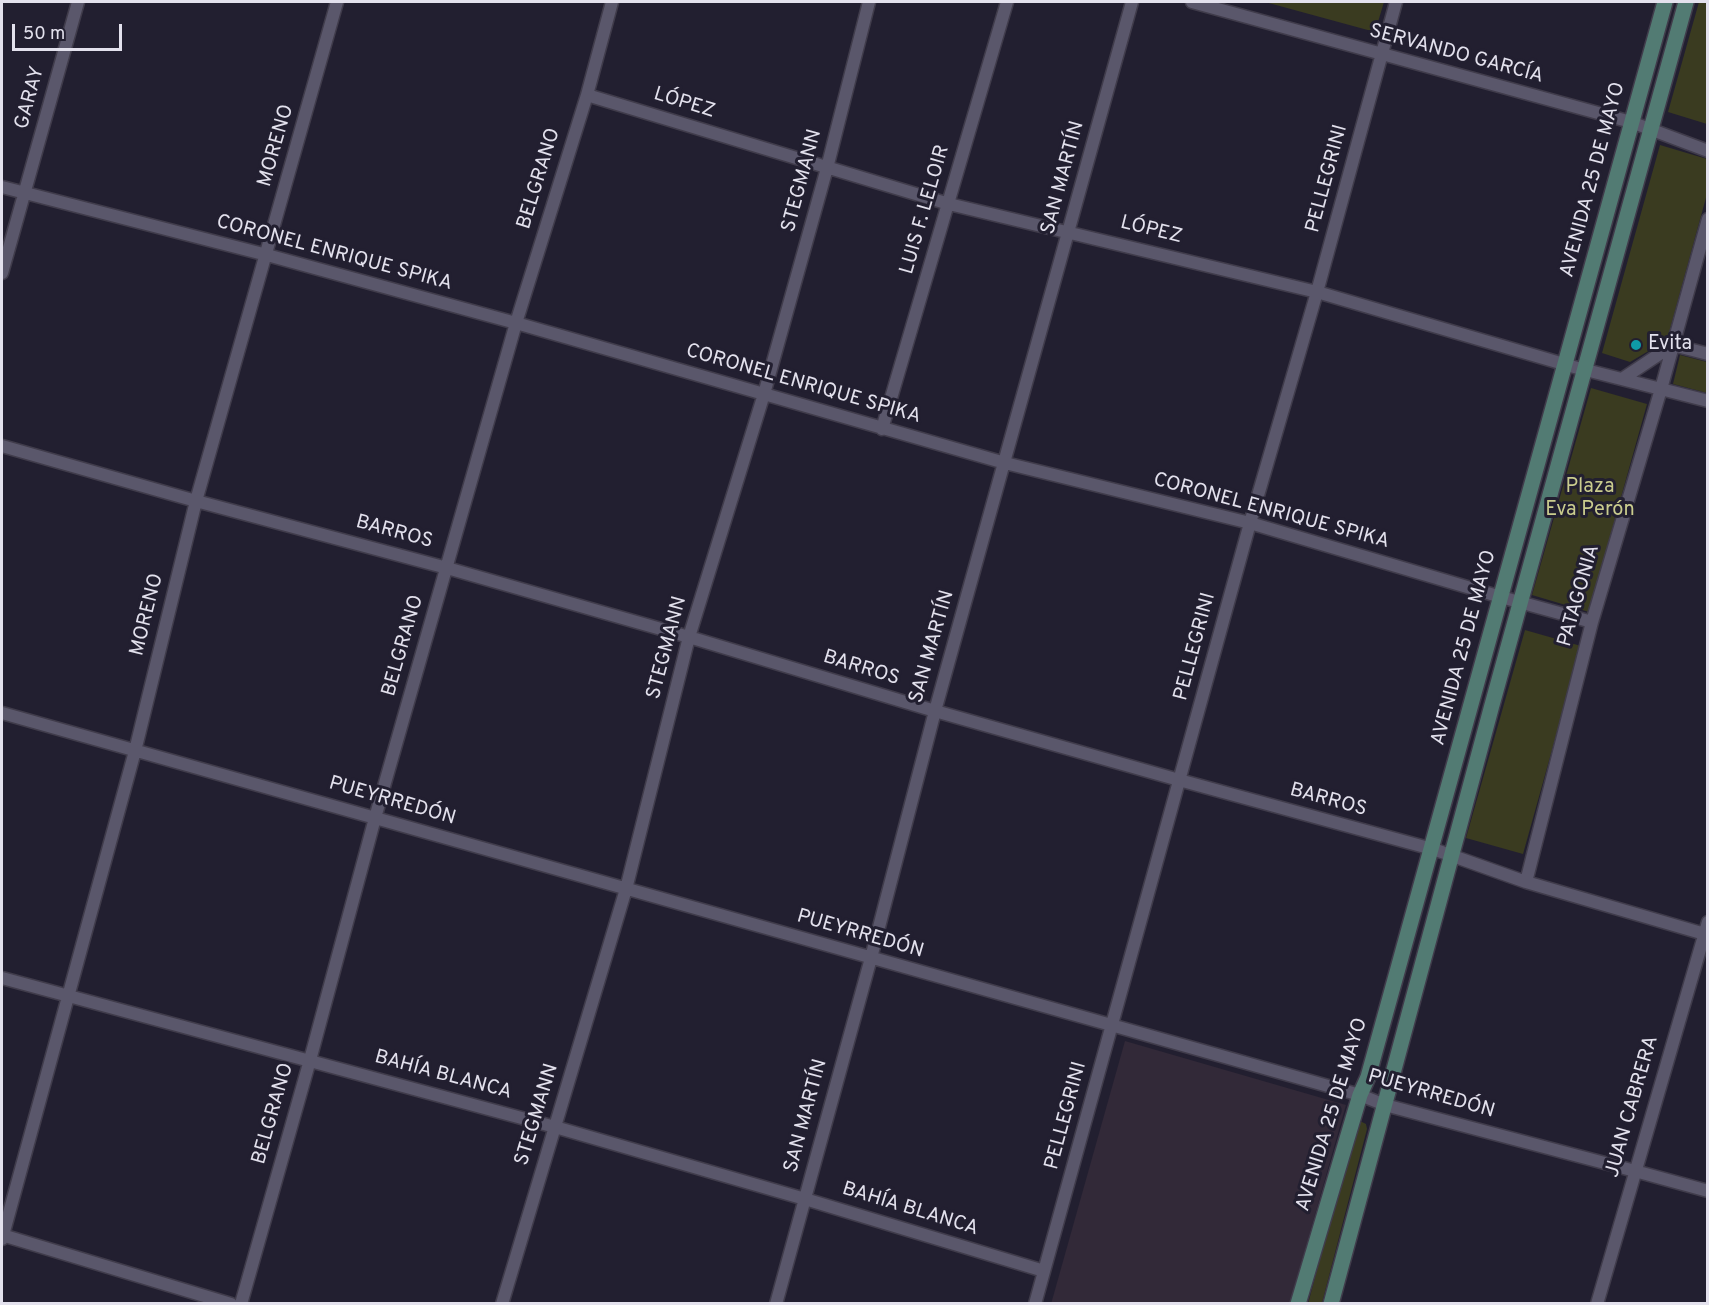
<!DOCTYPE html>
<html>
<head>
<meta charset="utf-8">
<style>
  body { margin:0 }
  #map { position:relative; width:1709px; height:1305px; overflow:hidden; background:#221f30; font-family:Overpass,sans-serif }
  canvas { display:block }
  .frame { position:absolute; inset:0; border:3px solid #e3e1ed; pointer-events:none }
  .scale { position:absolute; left:12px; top:24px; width:110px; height:27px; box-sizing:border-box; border:3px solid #e3e1ed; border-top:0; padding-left:8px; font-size:18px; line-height:21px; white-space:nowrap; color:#e3e1ed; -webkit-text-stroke:4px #221f30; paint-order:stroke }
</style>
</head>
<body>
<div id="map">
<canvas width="1709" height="1305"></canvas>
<div class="frame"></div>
<div class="scale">50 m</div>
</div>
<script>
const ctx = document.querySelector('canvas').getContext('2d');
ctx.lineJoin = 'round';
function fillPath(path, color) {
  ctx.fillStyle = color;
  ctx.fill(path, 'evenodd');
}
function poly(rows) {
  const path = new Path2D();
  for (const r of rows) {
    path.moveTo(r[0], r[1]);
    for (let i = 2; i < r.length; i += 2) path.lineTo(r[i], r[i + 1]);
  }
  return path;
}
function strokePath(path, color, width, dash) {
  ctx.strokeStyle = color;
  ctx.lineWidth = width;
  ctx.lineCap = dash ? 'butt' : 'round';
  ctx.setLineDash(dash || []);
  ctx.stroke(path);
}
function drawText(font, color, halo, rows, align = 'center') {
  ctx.font = font + ' Overpass,sans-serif';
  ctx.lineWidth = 6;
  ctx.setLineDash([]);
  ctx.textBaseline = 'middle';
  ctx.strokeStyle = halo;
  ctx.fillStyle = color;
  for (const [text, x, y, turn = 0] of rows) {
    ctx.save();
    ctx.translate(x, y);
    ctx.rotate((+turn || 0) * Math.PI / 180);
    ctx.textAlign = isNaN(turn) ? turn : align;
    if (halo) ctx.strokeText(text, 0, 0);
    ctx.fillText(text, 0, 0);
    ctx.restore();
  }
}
fillPath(poly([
  [1125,1041,1346,1105,1290,1303,1051,1304]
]), '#322938');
fillPath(poly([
  [1265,2,1384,2,1375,32],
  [1699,2,1707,2,1707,124,1668,112],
  [1660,145,1707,159,1707,194,1667,340,1630,362,1602,353],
  [1680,355,1707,362,1707,393,1673,384],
  [1591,388,1647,404,1589,612,1532,595],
  [1525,630,1581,646,1523,854,1466,838],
  [1360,1121,1366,1124,1367,1129,1322,1303,1308,1304,1355,1125]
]), '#3a3b20');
const street = poly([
  [1192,2,1631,122,1708,151],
  [587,95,949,204,1317,292,1574,367,1708,401],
  [2,187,267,255,516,323,1005,463,1250,523,1501,597,1592,622],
  [2,273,78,2],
  [1622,379,1673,345,1708,354],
  [882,429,1007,2],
  [2,446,196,501,447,568,689,637,935,711,1179,780,1436,850,1526,882,1708,935],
  [2,713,1360,1095,1385,1105,1635,1171,1708,1191],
  [1526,882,1592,622,1661,389,1708,219],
  [2,978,555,1127,805,1199,1044,1271],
  [2,1235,231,1304],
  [2,1239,135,751,196,501,337,2],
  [241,1304,310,1060,375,818,516,323,587,95,612,2],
  [502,1304,626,889,689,637,764,394,827,168,869,2],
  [776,1304,871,958,935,711,1132,2],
  [1035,1304,1250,523,1317,292,1396,2],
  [1597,1304,1708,922]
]);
const secondary = poly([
  [1298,1304,1360,1095,1368,1077,1665,2],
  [1331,1304,1492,705,1686,2]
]);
strokePath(street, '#403c4b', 15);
strokePath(secondary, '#403c4b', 18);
strokePath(street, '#5a576b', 12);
strokePath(secondary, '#527b73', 15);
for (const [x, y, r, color] of [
  [1636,345,6,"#0f9aa8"]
]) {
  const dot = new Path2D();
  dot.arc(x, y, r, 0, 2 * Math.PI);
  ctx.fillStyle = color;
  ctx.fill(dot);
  strokePath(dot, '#221f30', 2);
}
drawText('20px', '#e3e1ed', '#221f30', [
  ["SERVANDO GARCÍA",1456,55,15],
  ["GARAY",31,98,-75],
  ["LÓPEZ",684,104,17],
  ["MORENO",277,146,-74],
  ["SAN MARTÍN",1064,178,-75],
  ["BELGRANO",540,179,-73],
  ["PELLEGRINI",1328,179,-75],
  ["AVENIDA 25 DE MAYO",1594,180,-75],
  ["STEGMANN",803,181,-75],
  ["LUIS F. LELOIR",926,210,-74],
  ["LÓPEZ",1151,231,14],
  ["CORONEL ENRIQUE SPIKA",334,254,15],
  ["CORONEL ENRIQUE SPIKA",803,385,16],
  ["CORONEL ENRIQUE SPIKA",1271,512,15],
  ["BARROS",394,533,15],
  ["PATAGONIA",1580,596,-74],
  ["MORENO",148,615,-76],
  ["BELGRANO",404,646,-74],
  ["SAN MARTÍN",933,647,-74],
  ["PELLEGRINI",1196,647,-75],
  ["STEGMANN",668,648,-75],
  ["AVENIDA 25 DE MAYO",1465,648,-75],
  ["BARROS",861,669,17],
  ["BARROS",1328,801,15],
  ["PUEYRREDÓN",392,802,16],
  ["PUEYRREDÓN",860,935,16],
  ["BAHÍA BLANCA",443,1076,15],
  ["PUEYRREDÓN",1431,1095,16],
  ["JUAN CABRERA",1633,1107,-74],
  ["BELGRANO",274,1114,-74],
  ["STEGMANN",538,1115,-73],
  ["AVENIDA 25 DE MAYO",1333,1115,-73],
  ["SAN MARTÍN",807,1116,-75],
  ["PELLEGRINI",1067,1116,-75],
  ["BAHÍA BLANCA",910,1210,17]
]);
drawText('20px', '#e3e1ed', '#221f30', [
  ["Evita",1648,345]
], 'left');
drawText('20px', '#cacc8e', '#221f30', [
  ["Plaza",1590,488],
  ["Eva Perón",1590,511]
]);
</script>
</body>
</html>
